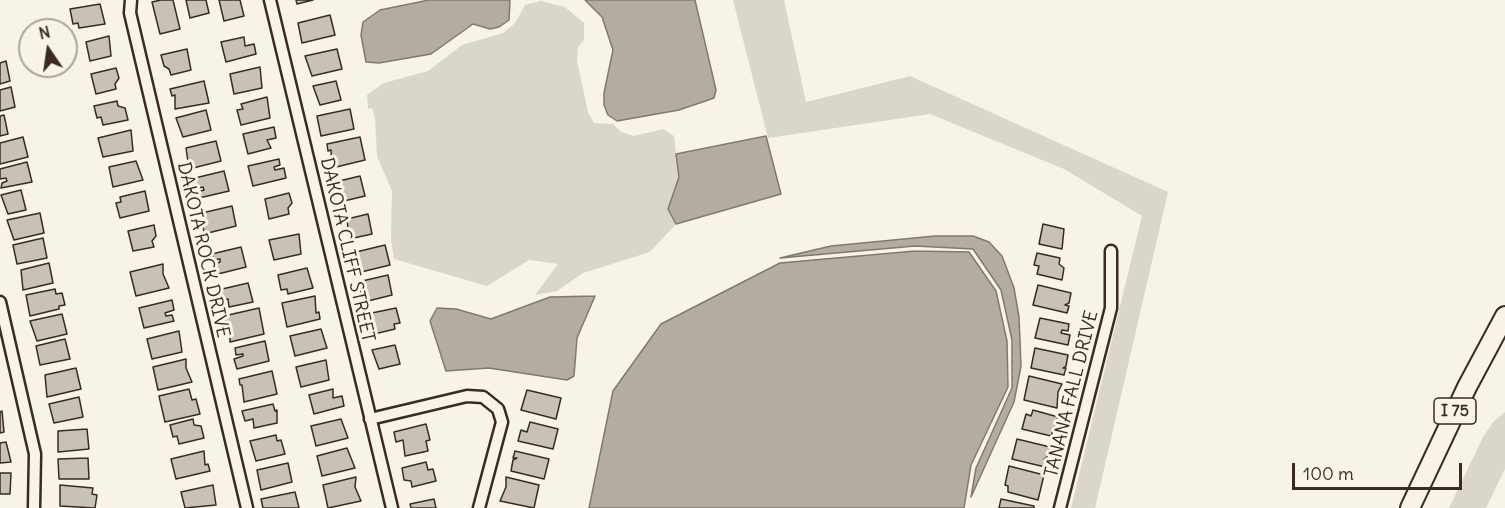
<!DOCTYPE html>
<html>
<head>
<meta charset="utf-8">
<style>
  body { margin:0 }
  #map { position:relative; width:1505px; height:508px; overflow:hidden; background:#f7f3e8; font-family:Delius,sans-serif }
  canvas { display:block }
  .north { position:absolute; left:18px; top:18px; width:60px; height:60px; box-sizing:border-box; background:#f7f3e8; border:2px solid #aca397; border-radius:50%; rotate:347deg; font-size:16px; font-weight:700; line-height:24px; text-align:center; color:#3b2a1e }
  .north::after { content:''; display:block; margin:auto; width:21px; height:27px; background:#3b2a1e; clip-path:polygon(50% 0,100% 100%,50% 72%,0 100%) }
  .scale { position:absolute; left:1292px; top:463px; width:170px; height:27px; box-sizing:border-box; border:3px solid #3b2a1e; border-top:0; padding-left:8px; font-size:18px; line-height:21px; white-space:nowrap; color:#3b2a1e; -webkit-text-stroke:4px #f7f3e8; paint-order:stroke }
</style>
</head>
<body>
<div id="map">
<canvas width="1505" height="508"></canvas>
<div class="north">N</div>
<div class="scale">100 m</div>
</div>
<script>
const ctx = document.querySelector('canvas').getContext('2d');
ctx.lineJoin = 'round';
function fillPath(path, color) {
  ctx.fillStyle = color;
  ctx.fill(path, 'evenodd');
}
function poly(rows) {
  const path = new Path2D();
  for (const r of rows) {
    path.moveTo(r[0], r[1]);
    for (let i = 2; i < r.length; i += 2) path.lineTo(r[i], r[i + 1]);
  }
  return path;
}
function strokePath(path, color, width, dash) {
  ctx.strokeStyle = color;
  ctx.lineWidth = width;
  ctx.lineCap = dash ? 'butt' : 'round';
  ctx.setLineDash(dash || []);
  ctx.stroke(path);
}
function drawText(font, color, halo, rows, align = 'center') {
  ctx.font = font + ' Delius,sans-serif';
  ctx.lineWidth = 6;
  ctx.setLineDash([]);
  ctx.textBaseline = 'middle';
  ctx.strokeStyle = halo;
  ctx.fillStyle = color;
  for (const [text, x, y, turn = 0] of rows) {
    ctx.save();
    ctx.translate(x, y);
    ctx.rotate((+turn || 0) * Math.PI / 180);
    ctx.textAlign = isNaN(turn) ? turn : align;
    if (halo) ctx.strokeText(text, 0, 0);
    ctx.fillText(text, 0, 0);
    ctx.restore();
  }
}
fillPath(poly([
  [733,0,784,0,806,102,910,76,1168,192,1095,508,1071,508,1142,216,1064,169,930,114,768,138],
  [541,1,565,7,584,23,584,40,578,47,577,60,588,112,594,123,613,124,621,132,634,136,663,129,674,136,679,177,668,209,676,224,650,252,583,273,557,291,535,295,558,264,529,260,487,286,394,259,391,238,392,191,377,156,375,118,372,108,368,109,367,95,384,83,428,71,462,45,503,33,515,23,525,5],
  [1505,412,1505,469,1486,508,1449,508,1483,437,1493,422]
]), '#dbd6cb');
const water = poly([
  [429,0,510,0,509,20,499,27,490,29,473,24,431,54,379,63,366,62,361,35,363,22,380,10,429,0],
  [585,0,695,0,716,90,714,98,679,110,617,121,608,115,604,105,604,93,613,50,602,17,585,0],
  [766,136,781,194,676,224,668,209,679,177,676,154,766,136],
  [935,236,973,236,989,242,1002,256,1014,288,1019,317,1021,366,1014,402,971,497,976,468,1012,388,1012,340,1001,290,973,249,915,246,780,258,831,246,935,236],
  [915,251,969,252,996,291,1007,341,1008,387,971,465,964,508,589,508,613,391,661,324,780,263,915,251],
  [595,296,577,338,574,376,567,380,489,368,446,371,430,321,437,308,456,309,491,319,550,297,595,296]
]);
fillPath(water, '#b4aca0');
strokePath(water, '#84786c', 1.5);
const building = poly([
  [161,0,173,0,180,29,160,34,152,2,161,0],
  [186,0,206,0,209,13,190,18,186,0],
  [219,0,240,0,244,16,224,21,219,0],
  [296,0,313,0,297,4,296,0],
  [100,4,105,24,79,28,78,23,73,24,70,9,100,4],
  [330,15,335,35,302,43,298,23,330,15],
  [109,36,111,56,90,61,86,42,109,36],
  [244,37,245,46,254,44,256,54,226,62,221,42,244,37],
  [187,49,191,70,171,75,169,69,164,66,161,55,187,49],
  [337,49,342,69,312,76,305,56,337,49],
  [6,61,10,81,0,84,0,63,6,61],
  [260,67,262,88,234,94,230,74,260,67],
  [116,68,119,78,115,84,116,89,96,94,91,74,116,68],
  [204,81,209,103,175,109,175,95,172,96,170,89,204,81],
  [336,81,341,100,320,105,313,86,336,81],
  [11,87,15,107,0,111,0,90,11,87],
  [267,97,270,118,241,125,237,110,243,109,241,104,267,97],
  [117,101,118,106,125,108,128,120,103,125,101,117,97,118,94,106,117,101],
  [350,109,354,129,321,136,317,116,350,109],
  [206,110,211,130,183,137,176,118,206,110],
  [4,115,8,134,0,136,0,116,4,115],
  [274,127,276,138,267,140,271,148,248,154,243,134,274,127],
  [131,130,133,151,103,157,98,138,131,130],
  [23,137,28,157,0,164,0,143,23,137],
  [360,137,365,160,332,168,331,150,328,151,327,144,360,137],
  [216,141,221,161,189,169,186,148,216,141],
  [279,159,280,165,274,167,275,170,284,168,286,178,253,186,248,166,279,159],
  [136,161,143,180,113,187,109,167,136,161],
  [27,162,32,182,1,188,2,183,7,181,6,178,0,179,0,169,27,162],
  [224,171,229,191,199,198,198,192,204,190,203,187,194,189,191,179,224,171],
  [360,176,365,196,344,201,343,195,337,192,335,182,360,176],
  [21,190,26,210,8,214,1,195,21,190],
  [145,191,149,211,120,218,116,203,121,202,120,197,145,191],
  [289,193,292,203,288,208,289,214,269,219,265,199,289,193],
  [232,206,236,226,204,234,202,213,232,206],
  [40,213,44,233,14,240,7,220,40,213],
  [368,214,372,234,349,239,347,219,368,214],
  [1043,224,1064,229,1062,249,1039,244,1043,224],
  [154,225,156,236,152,241,154,247,133,251,128,231,154,225],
  [299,234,301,254,274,260,269,240,299,234],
  [43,238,47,258,17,264,13,245,43,238],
  [385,245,390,265,357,273,354,262,357,259,353,260,352,253,385,245],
  [241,247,246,267,214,275,212,265,220,262,220,259,214,260,212,254,241,247],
  [1037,253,1060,258,1059,264,1064,268,1062,280,1037,274,1039,266,1034,265,1037,253],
  [49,263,53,283,23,290,21,270,49,263],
  [163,264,163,274,169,288,136,296,130,272,163,264],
  [307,268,313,288,288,294,287,289,281,290,278,275,307,268],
  [388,275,392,295,364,302,358,282,388,275],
  [248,283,253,302,229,307,228,299,220,300,218,290,248,283],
  [1038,285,1071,293,1069,303,1065,305,1069,306,1067,313,1033,305,1038,285],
  [55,289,56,294,62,293,65,305,59,306,59,309,30,316,26,295,55,289],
  [315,296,316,313,319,312,320,319,287,327,282,303,315,296],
  [172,300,174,310,165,313,166,316,172,315,174,321,144,328,139,308,172,300],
  [259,308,264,334,230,342,230,334,224,316,259,308],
  [396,308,400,323,394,324,395,329,370,335,367,314,396,308],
  [62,314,67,334,37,341,30,321,62,314],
  [1040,318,1069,324,1068,331,1062,330,1061,333,1070,335,1068,345,1035,338,1040,318],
  [321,329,327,348,295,356,290,336,321,329],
  [179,331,182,352,152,359,147,339,179,331],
  [65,339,70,359,40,365,36,346,65,339],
  [265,341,269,361,237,369,234,359,243,356,243,354,236,355,235,348,265,341],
  [395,345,400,364,379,369,372,350,395,345],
  [1035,348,1068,355,1066,366,1063,368,1066,368,1064,375,1031,368,1035,348],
  [186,359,186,368,192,382,158,390,153,367,186,359],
  [326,360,329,380,301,387,296,367,326,360],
  [76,368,81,389,47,397,45,375,76,368],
  [272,371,277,394,244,402,242,385,240,385,239,379,272,371],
  [1029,376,1062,384,1058,392,1057,408,1024,400,1029,376],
  [189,389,192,400,196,399,200,414,165,422,159,396,189,389],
  [333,389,333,398,342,396,344,406,314,414,309,395,333,389],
  [527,390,561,398,556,419,521,410,527,390],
  [79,397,83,417,54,423,49,404,79,397],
  [273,404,275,411,277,410,277,423,254,428,253,419,245,421,242,411,273,404],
  [1033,410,1058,417,1051,436,1022,429,1026,414,1031,416,1033,410],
  [2,411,4,432,0,433,0,412,2,411],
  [193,419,194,425,201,426,204,438,179,444,177,436,173,437,170,425,193,419],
  [341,419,348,438,316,446,311,426,341,419],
  [530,422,558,429,553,449,518,441,521,430,527,432,530,422],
  [426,424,430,440,426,441,428,451,405,456,403,440,396,442,394,432,426,424],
  [87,429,89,449,58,452,58,431,87,429],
  [276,435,277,441,281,440,285,454,256,461,250,441,276,435],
  [1017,439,1050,447,1047,457,1044,459,1047,460,1045,467,1012,459,1017,439],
  [6,442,11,462,0,463,0,443,6,442],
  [347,448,355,468,322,476,317,456,347,448],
  [204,451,205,465,208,464,210,471,176,479,171,459,204,451],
  [515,451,549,459,544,479,511,471,513,460,517,458,513,458,515,451],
  [88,458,89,479,59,479,58,459,88,458],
  [426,462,428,470,433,469,436,481,412,487,411,481,404,480,402,468,426,462],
  [288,463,292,482,261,490,257,470,288,463],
  [1009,466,1044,475,1038,500,1008,492,1008,486,1005,485,1009,466],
  [0,473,11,473,10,494,0,494,0,473],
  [356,477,355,487,361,501,328,508,323,485,356,477],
  [506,477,539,485,534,508,500,501,506,487,506,477],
  [60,485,93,488,92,494,97,495,95,508,60,506,60,485],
  [213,485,216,505,185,508,181,492,213,485],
  [295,492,299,508,263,508,261,499,295,492],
  [434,499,436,508,411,508,410,504,434,499],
  [1001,499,1034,506,1034,508,999,508,1001,499]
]);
fillPath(building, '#c8c1b6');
strokePath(building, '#3b2a1e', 1.5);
const street = poly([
  [131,0,130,13,247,508],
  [270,0,392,508],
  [0,302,35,454,34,508],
  [370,419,467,396,483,397,498,409,502,422,479,508],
  [1060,508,1111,308,1111,251]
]);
const highway = poly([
  [1410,508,1467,387,1505,316]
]);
strokePath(street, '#3b2a1e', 15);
strokePath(highway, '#3b2a1e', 22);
strokePath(street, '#f7f3e8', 10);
strokePath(highway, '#f7f3e8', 18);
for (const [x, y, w] of [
  [1455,411,42]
]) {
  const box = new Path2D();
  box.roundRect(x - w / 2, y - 13, w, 26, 4.5);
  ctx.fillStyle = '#f7f3e8';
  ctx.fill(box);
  strokePath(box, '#3b2a1e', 1.5);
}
drawText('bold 16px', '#3b2a1e', null, [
  ["I 75",1455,411]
]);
drawText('18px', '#3b2a1e', '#f7f3e8', [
  ["DAKOTA ROCK DRIVE",203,250,77],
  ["DAKOTA CLIFF STREET",347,250,77],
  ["TANANA FALL DRIVE",1072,394,-76]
]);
</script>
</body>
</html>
